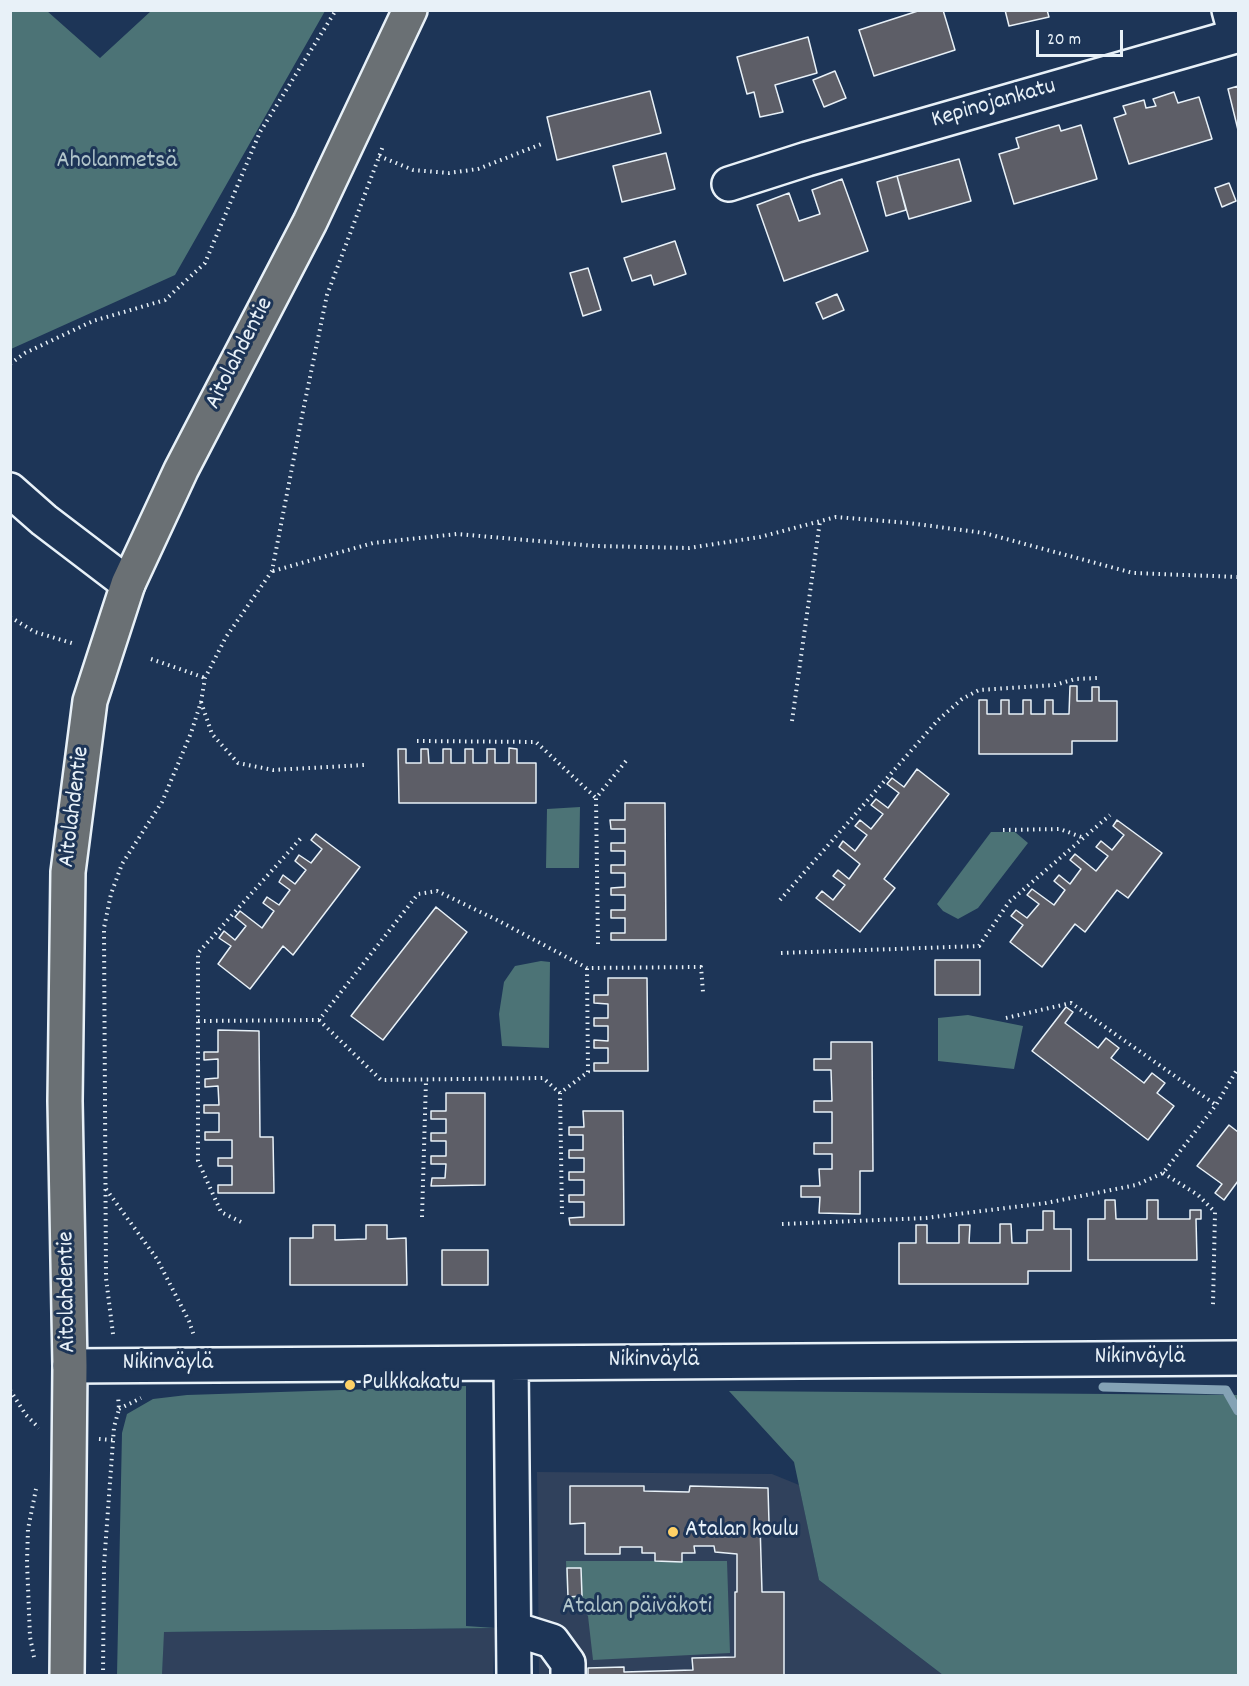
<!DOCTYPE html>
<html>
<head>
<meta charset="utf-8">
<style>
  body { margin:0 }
  #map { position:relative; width:1249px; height:1686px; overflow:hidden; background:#1d3557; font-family:Dekko,sans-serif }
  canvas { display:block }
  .frame { position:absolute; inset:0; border:12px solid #e8f1f8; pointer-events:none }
  .scale { position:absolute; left:1036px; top:30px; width:87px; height:27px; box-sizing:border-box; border:3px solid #e8f1f8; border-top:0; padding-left:8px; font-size:18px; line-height:21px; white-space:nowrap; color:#e8f1f8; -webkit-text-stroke:4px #1d3557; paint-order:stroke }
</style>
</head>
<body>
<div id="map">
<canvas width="1249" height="1686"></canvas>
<div class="frame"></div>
<div class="scale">20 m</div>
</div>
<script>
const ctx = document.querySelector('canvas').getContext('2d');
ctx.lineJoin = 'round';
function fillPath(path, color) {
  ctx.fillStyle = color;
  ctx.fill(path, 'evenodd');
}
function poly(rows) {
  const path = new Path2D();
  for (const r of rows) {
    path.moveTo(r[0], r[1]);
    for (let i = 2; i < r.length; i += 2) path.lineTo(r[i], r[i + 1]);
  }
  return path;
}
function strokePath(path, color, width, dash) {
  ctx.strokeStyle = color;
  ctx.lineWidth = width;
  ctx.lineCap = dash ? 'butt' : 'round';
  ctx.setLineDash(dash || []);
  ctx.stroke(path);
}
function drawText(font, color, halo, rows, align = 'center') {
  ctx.font = font + ' Dekko,sans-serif';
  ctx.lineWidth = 6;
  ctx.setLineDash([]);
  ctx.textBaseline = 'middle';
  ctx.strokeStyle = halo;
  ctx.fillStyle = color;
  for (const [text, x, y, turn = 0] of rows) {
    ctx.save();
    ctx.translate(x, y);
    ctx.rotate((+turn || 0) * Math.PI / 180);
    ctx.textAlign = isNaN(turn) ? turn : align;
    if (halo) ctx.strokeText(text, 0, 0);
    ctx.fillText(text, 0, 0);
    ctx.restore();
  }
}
fillPath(poly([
  [537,1472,772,1474,799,1485,819,1580,943,1675,539,1675],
  [495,1628,493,1675,162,1676,163,1632]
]), '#30415c');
fillPath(poly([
  [10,11,47,11,100,58,151,11,325,11,175,275,11,349],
  [580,807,579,868,546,868,547,809],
  [991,832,1015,832,1028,843,978,908,958,919,943,911,937,904],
  [541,961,550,962,549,1048,502,1046,499,1014,504,982,515,966],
  [968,1015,1023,1026,1014,1069,938,1061,938,1018],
  [466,1386,466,1626,495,1628,164,1632,162,1675,117,1675,122,1433,127,1414,153,1399,187,1395],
  [729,1391,1238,1395,1238,1675,943,1675,819,1580,794,1462],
  [566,1561,727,1561,730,1653,593,1660,588,1616,567,1593]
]), '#4c7376');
strokePath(poly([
  [1103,1387,1226,1390,1238,1411]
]), '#84a2b5', 9);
const building = poly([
  [921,10,943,10,955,50,874,76,859,30,921,10],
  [1005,10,1047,10,1049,17,1009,26,1005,10],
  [808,37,817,73,775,85,783,112,760,117,754,92,747,94,737,57,808,37],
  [835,71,846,98,824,107,813,80,835,71],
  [1238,86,1238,130,1228,89,1238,86],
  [650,91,661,133,557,160,547,117,650,91],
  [1174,92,1178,103,1199,97,1212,139,1129,164,1114,118,1126,114,1123,106,1144,100,1146,108,1156,106,1153,99,1174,92],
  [1059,125,1061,131,1081,125,1097,179,1014,204,999,154,1019,148,1016,138,1059,125],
  [666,153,675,189,622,202,613,166,666,153],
  [959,159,971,201,909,219,897,176,959,159],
  [897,176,906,210,886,216,877,182,897,176],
  [842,179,868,251,784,281,757,205,789,193,799,221,820,214,812,190,842,179],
  [1229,183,1236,201,1222,207,1215,188,1229,183],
  [675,241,686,274,654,285,651,275,632,281,624,258,675,241],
  [588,268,601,310,583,316,570,273,588,268],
  [837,294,844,310,823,319,816,303,837,294],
  [1070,686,1077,686,1077,701,1092,701,1092,687,1099,687,1099,701,1117,701,1117,741,1072,741,1072,754,979,754,979,700,987,700,987,714,1001,714,1001,700,1009,700,1009,714,1023,714,1023,700,1031,700,1031,714,1045,714,1045,700,1053,700,1053,714,1069,714,1070,686],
  [509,748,517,749,517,763,536,763,536,803,399,803,398,749,406,749,406,763,421,763,421,749,428,749,429,763,443,763,443,749,451,749,451,763,465,763,465,749,473,749,473,763,487,763,487,749,495,749,495,763,509,763,509,748],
  [917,769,949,794,884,879,895,888,860,932,816,898,822,891,833,900,845,885,833,876,838,870,849,879,860,864,839,847,843,841,855,851,867,835,855,826,860,820,871,829,883,814,871,805,876,799,888,808,899,793,887,784,892,778,904,787,917,769],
  [625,803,665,803,666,940,611,940,611,933,625,933,625,918,611,918,611,910,625,910,625,895,611,895,611,888,625,887,625,873,611,873,611,865,625,865,625,851,611,851,611,843,625,843,625,829,611,829,610,820,625,820,625,803],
  [1117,820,1162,853,1128,898,1117,890,1085,932,1075,924,1042,967,1010,942,1023,925,1011,916,1016,910,1027,918,1039,904,1027,895,1032,889,1054,905,1065,890,1054,881,1059,875,1070,884,1081,869,1070,860,1075,854,1096,871,1108,856,1096,847,1101,841,1112,850,1124,835,1113,826,1117,820],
  [316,834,360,867,293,955,283,946,250,989,218,964,231,946,219,938,224,931,235,940,246,926,235,917,240,911,262,928,274,911,263,903,267,897,279,905,290,890,279,882,283,875,295,884,306,870,295,861,299,855,311,863,322,849,311,840,316,834],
  [436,907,467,932,383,1040,351,1016,436,907],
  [935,960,980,960,980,995,935,995,935,960],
  [608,978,647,978,648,1071,594,1071,594,1063,608,1063,608,1048,594,1048,594,1040,608,1041,608,1026,594,1026,594,1018,608,1018,608,1004,594,1003,594,995,608,995,608,978],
  [1066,1007,1073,1012,1065,1023,1098,1048,1106,1038,1119,1048,1111,1058,1144,1083,1152,1073,1165,1083,1157,1093,1174,1106,1148,1140,1032,1051,1066,1007],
  [218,1030,259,1031,260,1137,273,1137,274,1193,218,1193,218,1185,232,1185,232,1166,218,1166,218,1158,232,1158,232,1140,205,1140,205,1132,219,1132,219,1113,204,1113,204,1105,219,1105,218,1086,205,1087,205,1079,218,1078,218,1059,204,1060,204,1052,218,1052,218,1030],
  [831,1042,872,1042,873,1171,860,1171,860,1214,819,1213,820,1197,801,1197,801,1186,820,1186,819,1169,832,1169,832,1154,814,1154,814,1143,832,1143,832,1112,814,1112,814,1101,832,1101,831,1070,814,1070,814,1059,831,1059,831,1042],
  [446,1093,485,1093,485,1185,431,1186,432,1178,445,1178,446,1164,431,1164,431,1156,446,1156,446,1141,431,1141,431,1133,446,1133,446,1119,431,1119,431,1111,446,1111,446,1093],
  [583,1111,623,1111,624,1225,570,1225,569,1218,584,1217,584,1202,569,1202,569,1195,584,1195,584,1180,569,1180,569,1172,584,1172,584,1158,569,1158,569,1150,583,1150,583,1135,569,1135,569,1127,584,1127,583,1111],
  [1229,1125,1238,1132,1238,1181,1224,1200,1215,1193,1222,1184,1197,1166,1229,1125],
  [1105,1200,1115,1200,1116,1219,1147,1219,1147,1200,1158,1200,1158,1219,1190,1219,1190,1210,1201,1210,1201,1219,1196,1219,1197,1260,1088,1260,1088,1219,1105,1219,1105,1200],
  [1043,1211,1054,1211,1054,1229,1071,1229,1071,1271,1028,1271,1028,1284,899,1284,899,1243,916,1243,916,1225,927,1225,927,1243,959,1243,959,1225,970,1225,969,1243,1000,1243,1000,1224,1011,1224,1012,1243,1027,1243,1027,1230,1043,1230,1043,1211],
  [313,1225,335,1225,335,1240,366,1239,366,1225,387,1225,387,1239,406,1238,407,1285,290,1285,290,1238,313,1238,313,1225],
  [442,1250,488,1250,488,1285,442,1285,442,1250],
  [570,1486,644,1486,644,1491,689,1492,690,1486,768,1488,769,1523,760,1524,762,1592,784,1592,784,1676,588,1676,588,1668,624,1667,624,1672,693,1670,692,1658,735,1657,735,1592,737,1592,737,1554,715,1552,714,1546,694,1546,695,1553,682,1553,682,1562,655,1561,655,1553,642,1553,642,1547,620,1547,620,1554,585,1554,585,1523,570,1524,570,1486],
  [567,1568,581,1568,582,1596,568,1597,567,1568]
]);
fillPath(building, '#5d5e67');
strokePath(building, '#e8f1f8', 1.5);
const minor = poly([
  [729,184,807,159,1236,36,1229,10],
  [10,490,44,520,128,584],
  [511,1363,514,1676],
  [70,1366,1238,1358],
  [514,1629,552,1641,568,1663,568,1676]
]);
const major = poly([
  [67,1676,70,1366,65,1101,68,872,90,701,128,584,181,470,310,222,410,10]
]);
strokePath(minor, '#e8f1f8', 38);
strokePath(major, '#e8f1f8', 38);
strokePath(poly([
  [379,156,413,170,449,173,478,169,544,143],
  [10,364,25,353,93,321,165,300,205,263,260,132,336,10],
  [273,571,373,543,457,534,595,546,689,548,760,537,836,517,909,523,984,533,1133,573,1238,577],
  [10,617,35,632,75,644],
  [151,659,205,678],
  [201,702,212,734,238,763,273,770,364,765],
  [792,721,820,521],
  [417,741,536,742,596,798],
  [1003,830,1060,829,1084,838],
  [780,900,938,720,962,699,979,690,1055,685,1075,679,1098,678],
  [598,944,596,798,626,761],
  [781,953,979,946,1009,902,1110,815],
  [1006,1018,1071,1003,1216,1105],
  [319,1020,381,1080,543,1078,560,1093],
  [198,1021,319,1020,418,894,437,891,497,920,587,968,701,967,703,992],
  [1163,1173,1198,1195,1215,1212,1213,1305],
  [106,1189,157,1259,189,1321,194,1336],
  [562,1214,560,1093,588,1072,587,968],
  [422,1217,426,1080],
  [241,1222,221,1212,198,1161,198,953,302,837],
  [782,1224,926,1218,1046,1203,1136,1185,1163,1173,1216,1105,1238,1068],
  [113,1334,106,1278,104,928,111,894,122,864,162,802,191,733,201,702,205,678,226,637,272,571,302,416,327,295,383,146],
  [10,1390,26,1415,39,1428],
  [119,1409,141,1398],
  [99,1439,113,1440],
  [34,1657,30,1637,27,1562,28,1529,36,1489],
  [103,1676,104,1565,114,1427,119,1409,118,1396]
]), '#e8f1f8', 4, [1.5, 4.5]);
strokePath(minor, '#1d3557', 33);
strokePath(major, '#6a7074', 33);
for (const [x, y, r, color] of [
  [350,1385,6,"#ffd166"],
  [673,1532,6,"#ffd166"]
]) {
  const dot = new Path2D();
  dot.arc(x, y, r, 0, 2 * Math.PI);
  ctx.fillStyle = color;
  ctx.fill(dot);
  strokePath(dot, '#1d3557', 2);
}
drawText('24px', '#e8f1f8', '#1d3557', [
  ["Kepinojankatu",994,105,-16],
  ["Aitolahdentie",241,354,-63],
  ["Aitolahdentie",76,807,-83],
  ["Aitolahdentie",69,1292,-91],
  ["Nikinväylä",1140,1359],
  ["Nikinväylä",654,1362],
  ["Nikinväylä",168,1365]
]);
drawText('24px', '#b1c5ca', '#1d3557', [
  ["Aholanmetsä",117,163],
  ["Atalan päiväkoti",637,1609]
]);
drawText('24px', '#e8f1f8', '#1d3557', [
  ["Pulkkakatu",362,1385],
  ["Atalan koulu",685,1532]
], 'left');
</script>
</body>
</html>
